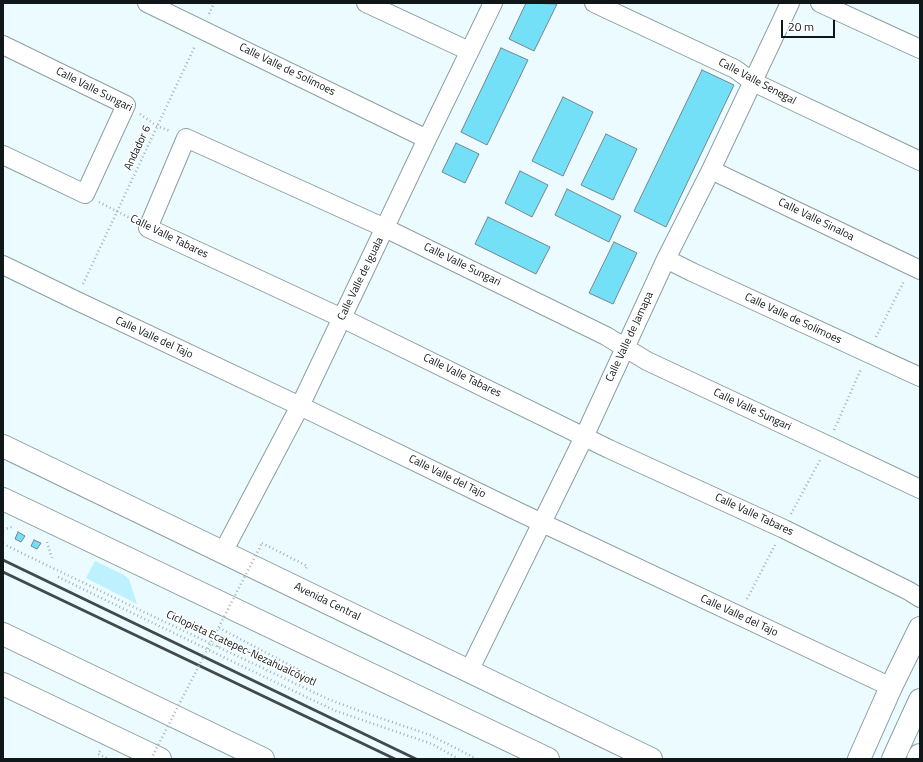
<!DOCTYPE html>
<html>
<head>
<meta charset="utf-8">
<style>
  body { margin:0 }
  #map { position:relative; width:923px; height:762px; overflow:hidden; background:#ebfbff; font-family:"Titillium Web",sans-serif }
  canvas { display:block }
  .frame { position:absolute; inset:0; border:4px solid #101719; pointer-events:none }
  .scale { position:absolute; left:781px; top:20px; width:54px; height:18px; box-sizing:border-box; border:2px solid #101719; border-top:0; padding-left:5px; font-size:12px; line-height:14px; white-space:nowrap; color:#101719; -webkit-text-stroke:3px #fff; paint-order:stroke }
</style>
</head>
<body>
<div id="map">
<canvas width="923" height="762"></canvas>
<div class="frame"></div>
<div class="scale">20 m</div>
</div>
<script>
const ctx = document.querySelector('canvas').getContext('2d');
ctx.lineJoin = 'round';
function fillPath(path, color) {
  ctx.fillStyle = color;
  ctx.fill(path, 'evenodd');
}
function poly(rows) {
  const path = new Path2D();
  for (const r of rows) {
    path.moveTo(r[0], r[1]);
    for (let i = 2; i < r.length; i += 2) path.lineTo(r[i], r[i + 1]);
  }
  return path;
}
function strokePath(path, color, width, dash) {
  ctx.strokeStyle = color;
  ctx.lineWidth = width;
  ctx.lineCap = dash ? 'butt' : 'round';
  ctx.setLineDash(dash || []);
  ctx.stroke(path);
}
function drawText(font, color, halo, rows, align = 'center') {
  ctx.font = font + ' "Titillium Web",sans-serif';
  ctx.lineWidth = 3;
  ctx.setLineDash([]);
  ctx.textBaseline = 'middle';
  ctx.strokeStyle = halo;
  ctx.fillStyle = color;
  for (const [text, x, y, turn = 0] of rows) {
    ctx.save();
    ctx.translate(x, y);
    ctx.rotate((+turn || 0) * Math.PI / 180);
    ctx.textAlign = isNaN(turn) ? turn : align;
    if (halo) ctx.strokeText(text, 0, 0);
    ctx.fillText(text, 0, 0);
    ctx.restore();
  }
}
fillPath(poly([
  [95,561,124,575,129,579,137,604,86,578]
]), '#bcf1fd');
const building = poly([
  [526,3,557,4,534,51,509,39,526,3],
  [501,48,528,60,487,145,461,132,501,48],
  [702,70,734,85,666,227,634,211,702,70],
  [563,97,593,112,563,176,532,161,563,97],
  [606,134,637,149,613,200,581,185,606,134],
  [456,143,479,154,465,183,442,172,456,143],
  [520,171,548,185,532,217,505,203,520,171],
  [567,189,621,216,609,242,555,215,567,189],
  [488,217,550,247,536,274,475,244,488,217],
  [614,242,637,253,613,304,589,293,614,242],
  [18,532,25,536,21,542,15,539,18,532],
  [34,540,41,543,37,549,31,546,34,540]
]);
fillPath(building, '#73e0f7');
strokePath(building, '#74878b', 1);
const minor = poly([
  [147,3,427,139],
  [366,3,469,51],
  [594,3,735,69,753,82,920,161],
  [820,3,920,49],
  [3,45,126,105,85,194,3,155],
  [711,170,920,270],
  [666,259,692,272,920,377],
  [3,265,75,300,300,406,521,513,891,687],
  [920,489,827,445,647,361,606,336,385,228,186,138,148,228,342,318,609,449,784,529,909,591,920,598],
  [223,552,300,406,427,139,493,3],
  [469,671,584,437,666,259,711,170,790,3]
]);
const major = poly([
  [3,446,651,759],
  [3,684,160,759],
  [859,759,891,687,920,628],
  [893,759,920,700],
  [918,759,920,755]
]);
const highway = poly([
  [3,499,548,759],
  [3,634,263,759]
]);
strokePath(minor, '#8c9fa3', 20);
strokePath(major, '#8c9fa3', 24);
strokePath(highway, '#8c9fa3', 24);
strokePath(poly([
  [209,14,214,3],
  [140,114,157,126,170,131],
  [99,202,132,219],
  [83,284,195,46],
  [876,337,904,281],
  [834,430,861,369],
  [791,514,820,460],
  [3,530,14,526],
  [47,542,52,558],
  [262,543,307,566,305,571],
  [3,544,144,612,328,699,357,710,430,735,477,759],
  [58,577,304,696,336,711,432,744,459,759],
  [747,599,775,545],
  [218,647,223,637,304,680,307,674,219,628],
  [100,751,98,754,109,759]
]), '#a5b2b5', 2.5, [1, 3]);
strokePath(minor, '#fff', 18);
strokePath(major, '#fff', 22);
strokePath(highway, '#fff', 22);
strokePath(poly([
  [3,560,416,759],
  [3,572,395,759]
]), '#40494c', 3);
strokePath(poly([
  [151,759,262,543]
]), '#a5b2b5', 2.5, [1, 3]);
drawText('11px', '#101719', '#fff', [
  ["Calle Valle de Solimoes",287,70,26],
  ["Calle Valle Senegal",757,82,28],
  ["Calle Valle Sungari",94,90,27],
  ["Andador 6",138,148,-65],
  ["Calle Valle Sinaloa",816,220,26],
  ["Calle Valle Tabares",169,237,26],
  ["Calle Valle Sungari",462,265,26],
  ["Calle Valle de Iguala",361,279,-64],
  ["Calle Valle de Solimoes",793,319,25],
  ["Calle Valle de Jamapa",630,337,-65],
  ["Calle Valle del Tajo",154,338,25],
  ["Calle Valle Tabares",462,376,26],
  ["Calle Valle Sungari",752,410,25],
  ["Calle Valle del Tajo",447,477,26],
  ["Calle Valle Tabares",754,515,25],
  ["Avenida Central",327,602,26],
  ["Calle Valle del Tajo",739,616,25],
  ["Ciclopista Ecatepec-Nezahualcóyotl",241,649,25]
]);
</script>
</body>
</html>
